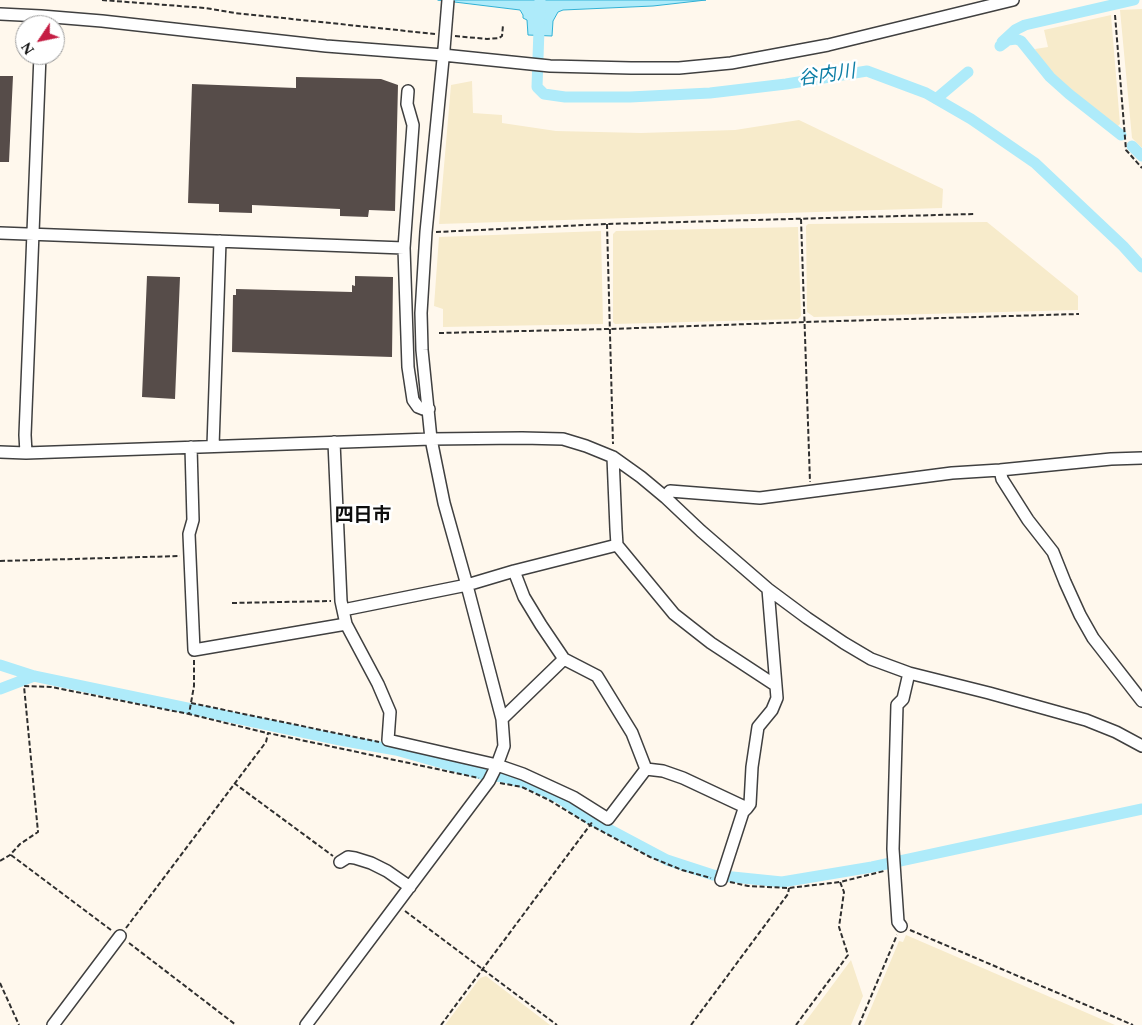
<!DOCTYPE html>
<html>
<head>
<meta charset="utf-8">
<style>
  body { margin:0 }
  #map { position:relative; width:1142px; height:1025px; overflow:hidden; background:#fff8ed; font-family:Spectral,serif }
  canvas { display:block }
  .north { position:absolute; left:15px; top:15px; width:50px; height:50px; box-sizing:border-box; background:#fff; border:1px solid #9e9e9e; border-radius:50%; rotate:236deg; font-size:14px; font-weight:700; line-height:20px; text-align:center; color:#0d0d0d }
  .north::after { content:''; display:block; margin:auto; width:18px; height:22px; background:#c51d43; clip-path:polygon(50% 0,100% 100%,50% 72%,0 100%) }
</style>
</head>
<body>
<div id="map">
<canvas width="1142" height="1025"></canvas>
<div class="north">N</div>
</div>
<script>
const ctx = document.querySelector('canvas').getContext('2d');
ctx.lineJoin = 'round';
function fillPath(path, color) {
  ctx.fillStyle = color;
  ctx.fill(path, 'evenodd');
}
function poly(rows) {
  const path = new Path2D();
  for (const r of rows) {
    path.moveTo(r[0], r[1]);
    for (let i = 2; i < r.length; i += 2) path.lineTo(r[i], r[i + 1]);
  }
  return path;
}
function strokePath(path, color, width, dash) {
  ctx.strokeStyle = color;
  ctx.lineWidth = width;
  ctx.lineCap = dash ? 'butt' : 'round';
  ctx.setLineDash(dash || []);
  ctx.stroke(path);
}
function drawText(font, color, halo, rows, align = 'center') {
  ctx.font = font + ' Spectral,"Noto Sans JP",serif';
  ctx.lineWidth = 5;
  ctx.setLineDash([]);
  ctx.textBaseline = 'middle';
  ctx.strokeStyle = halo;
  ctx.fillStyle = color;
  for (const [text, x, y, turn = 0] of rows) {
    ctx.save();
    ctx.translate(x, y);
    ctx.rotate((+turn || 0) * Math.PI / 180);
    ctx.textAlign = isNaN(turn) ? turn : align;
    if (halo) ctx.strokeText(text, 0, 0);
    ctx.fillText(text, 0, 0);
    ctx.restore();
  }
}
fillPath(poly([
  [1142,9,1142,148,1132,138,1120,10],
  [1111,15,1120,124,1116,128,1069,89,1048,70,1039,58,1035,49,1048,47,1044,30],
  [472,81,473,113,502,115,502,123,556,131,641,133,735,130,799,120,943,189,942,208,439,224,451,85],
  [987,222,1078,296,1078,310,814,317,807,312,806,226,808,224],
  [798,227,801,316,798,319,615,324,613,322,613,234,616,231],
  [601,231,603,324,443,327,443,309,434,306,439,237],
  [906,935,1115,1025,864,1025,899,941,903,942],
  [851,960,863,996,851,1025,803,1025],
  [486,976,550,1025,445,1025,480,978]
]), '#f7ebcb');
const water = poly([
  [438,0,706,0,653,6,563,10,558,12,553,21,552,36,528,35,527,20,523,18,523,15,520,10,438,0]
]);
fillPath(water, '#aeebfa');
strokePath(water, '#31b1d5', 1);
strokePath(poly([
  [540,0,537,87,544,94,565,97,630,97,710,93,786,84,867,71,926,93,971,119,1035,163,1123,246,1142,267],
  [1002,42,1015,30,1025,25,1134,0],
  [1000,46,1008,40,1016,39,1021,41,1050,77,1069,94,1121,135],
  [936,99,968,72],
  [1132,146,1142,156],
  [0,665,34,676,345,741,396,750,481,774,503,777,531,785,561,799,586,817,667,860,713,875,782,882,872,867,1142,809],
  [0,689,34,676]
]), '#aeebfa', 11);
fillPath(poly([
  [0,76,13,76,9,162,0,162],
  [296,77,381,79,398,85,395,211,369,210,368,217,340,216,340,209,252,205,252,213,219,212,219,204,188,203,192,84,296,88],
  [147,276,180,277,175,399,142,397],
  [355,276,393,277,392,357,232,352,233,295,236,295,236,289,352,292,352,285,355,286]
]), '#564c49');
const minor = poly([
  [0,14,41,16,102,21,326,46,443,55,550,66,631,68,679,68,731,63,828,45,1013,0],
  [408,91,407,104,413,125,404,248,408,367,413,400,418,407,423,409,429,409],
  [0,233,404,248],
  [334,442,341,601,346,624,378,684,390,712,388,740,497,765,523,774,573,797,608,819,646,769,632,733,597,676,564,659,541,625,524,597,514,571],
  [213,446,220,241],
  [191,447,193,520,189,534,194,650,346,624],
  [0,452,26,453,431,439,522,438,563,439,586,446,613,457,641,477,665,497,701,531,768,589,807,618,844,643,871,659,909,673,989,693,1086,720,1116,732,1142,746],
  [26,453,25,435,40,55],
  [613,457,616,529,617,545,674,614,711,643,775,685],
  [1000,470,1002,479,1028,520,1053,552,1065,582,1080,615,1093,638,1142,701],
  [665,497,670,491,760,498,952,473,1000,470,1111,459,1142,458],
  [343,610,467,585,514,571,617,545],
  [502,719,564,659],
  [646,769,663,771,683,778,747,808,743,812,721,880],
  [747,808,750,804,752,767,758,727,772,710,777,698,768,589],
  [340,862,348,857,355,858,371,863,387,871,410,887],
  [901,926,898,922,893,849,897,705,903,699,909,673],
  [53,1025,120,936],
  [306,1025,489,781,497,765,504,746,502,719,465,578,444,503,431,439,422,350,421,313,426,232,444,49]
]);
strokePath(minor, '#404040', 14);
strokePath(poly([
  [102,0,205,8,235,13,435,34],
  [1115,15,1126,150,1142,168],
  [455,36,487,39,499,38,502,36,503,25],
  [801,219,810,482],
  [607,224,613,444],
  [436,232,607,224,974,214],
  [439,333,609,329,805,322,1079,314],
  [0,561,180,556],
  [232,603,331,601],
  [194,660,194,686,189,714,267,733],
  [191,703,379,742],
  [234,783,333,856],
  [500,783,522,787,549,800,590,825,650,857,682,870,711,878],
  [11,855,111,930],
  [0,861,10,855,20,844,38,832,24,686,51,687,189,714],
  [730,882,748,886,789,888,840,882],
  [405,911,557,1025],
  [126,928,266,742,268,733,479,778],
  [910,930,1133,1025],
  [129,943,236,1025],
  [0,983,19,1025],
  [441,1025,593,821],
  [691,1025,788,894,789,888],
  [796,1025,848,955,839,927,844,892,840,882,884,871],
  [859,1025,897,935]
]), '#2f2f2f', 2, [5, 2.5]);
strokePath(minor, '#fff', 11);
const minorBridge = poly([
  [444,49,448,0]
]);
strokePath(minorBridge, '#404040', 14, []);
strokePath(minorBridge, '#fff', 11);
drawText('italic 19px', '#0f7fa6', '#fff', [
  ["谷内川",827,77,-8]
]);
drawText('bold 19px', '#0d0d0d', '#fff', [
  ["四日市",363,517]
]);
</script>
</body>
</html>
